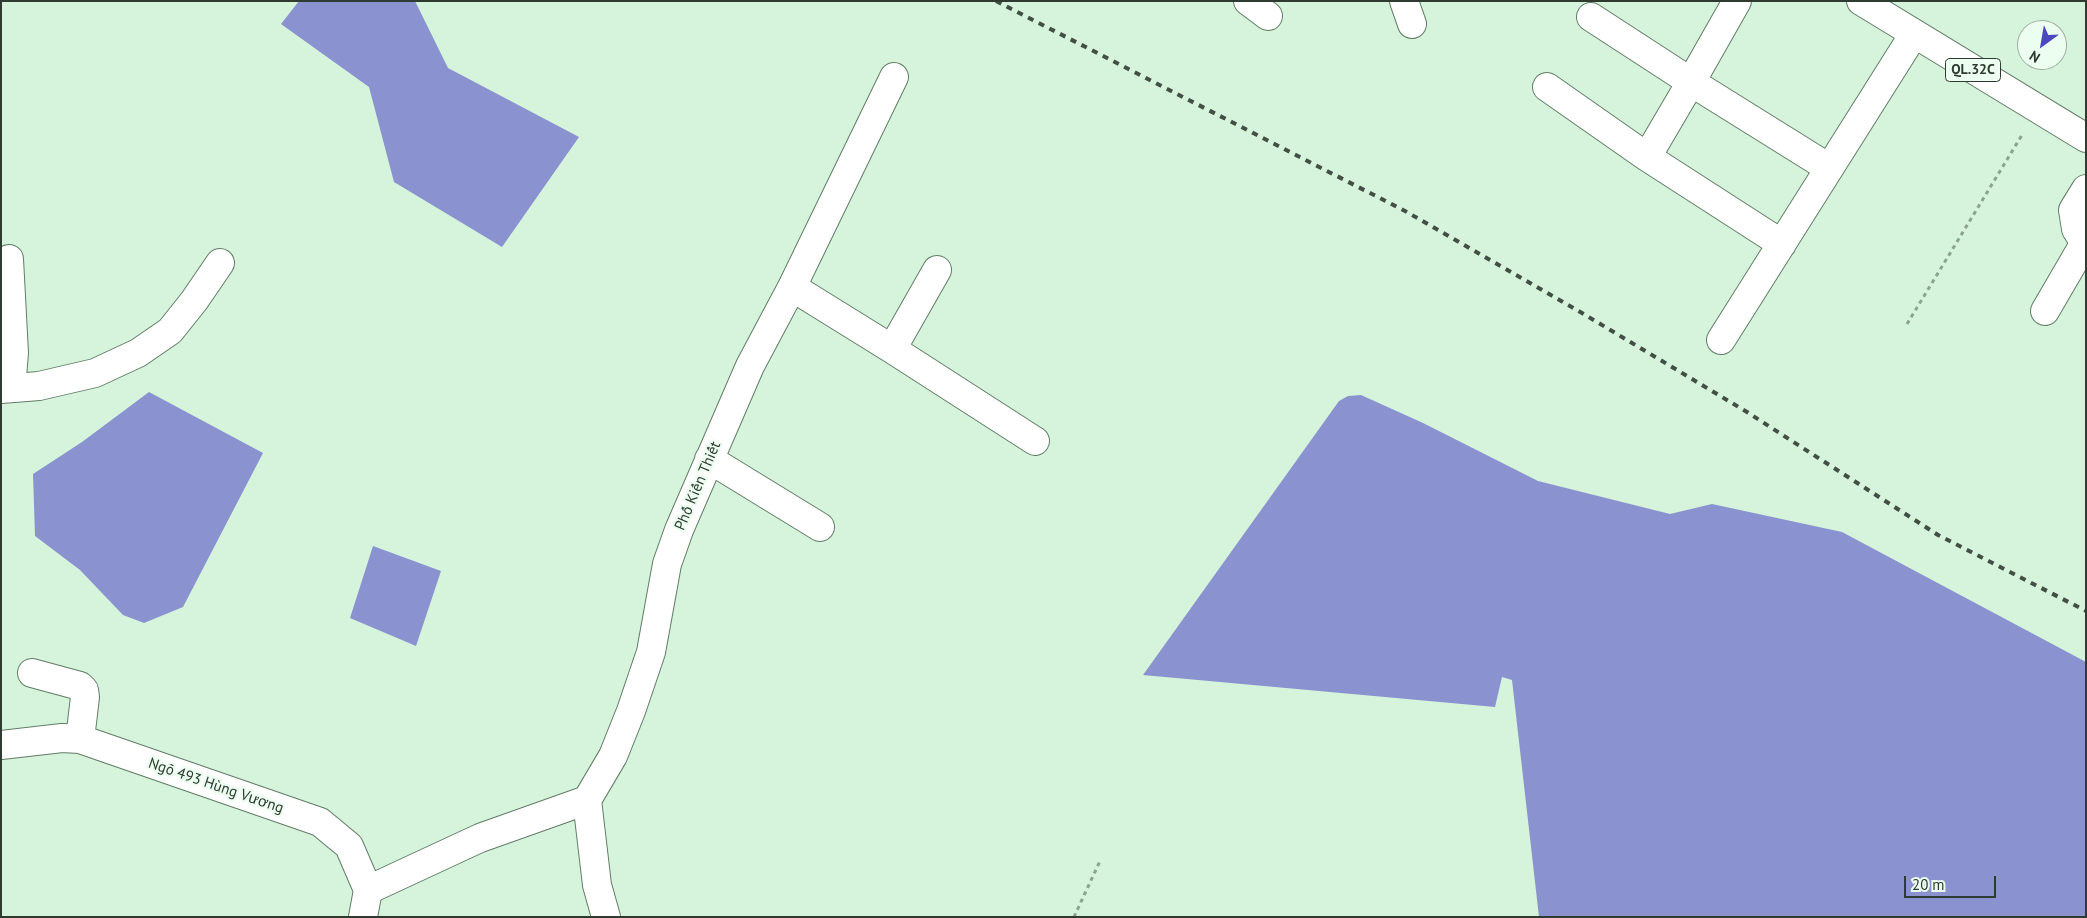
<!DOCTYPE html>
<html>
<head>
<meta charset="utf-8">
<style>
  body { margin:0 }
  #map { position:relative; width:2087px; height:918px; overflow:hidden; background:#d6f4db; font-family:"PT Sans",sans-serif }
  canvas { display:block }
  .frame { position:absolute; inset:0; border:2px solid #2f3a31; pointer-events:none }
  .north { position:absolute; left:2017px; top:20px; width:50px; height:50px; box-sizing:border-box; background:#ebfeef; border:1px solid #a0b0a3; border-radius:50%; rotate:212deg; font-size:14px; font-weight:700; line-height:20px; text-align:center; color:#2f3a31 }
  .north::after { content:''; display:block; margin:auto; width:18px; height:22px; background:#4a48be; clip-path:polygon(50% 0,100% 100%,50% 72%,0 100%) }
  .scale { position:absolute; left:1904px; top:876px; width:92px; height:22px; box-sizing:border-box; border:2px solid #2f3a31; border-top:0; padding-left:6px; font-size:15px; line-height:18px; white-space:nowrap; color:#2f3a31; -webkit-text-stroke:4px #ebfeef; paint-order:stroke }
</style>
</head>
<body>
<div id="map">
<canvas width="2087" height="918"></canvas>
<div class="frame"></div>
<div class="north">N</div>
<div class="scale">20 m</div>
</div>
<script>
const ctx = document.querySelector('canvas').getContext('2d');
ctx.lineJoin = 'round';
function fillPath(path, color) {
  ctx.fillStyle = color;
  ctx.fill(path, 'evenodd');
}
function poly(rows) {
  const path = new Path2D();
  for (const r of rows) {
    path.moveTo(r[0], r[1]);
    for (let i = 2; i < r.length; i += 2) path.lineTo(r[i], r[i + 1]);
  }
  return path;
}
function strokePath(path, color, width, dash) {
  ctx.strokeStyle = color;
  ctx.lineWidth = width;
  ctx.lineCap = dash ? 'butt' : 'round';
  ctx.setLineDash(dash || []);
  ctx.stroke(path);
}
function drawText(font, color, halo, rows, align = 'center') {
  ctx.font = font + ' "PT Sans",sans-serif';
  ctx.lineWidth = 4.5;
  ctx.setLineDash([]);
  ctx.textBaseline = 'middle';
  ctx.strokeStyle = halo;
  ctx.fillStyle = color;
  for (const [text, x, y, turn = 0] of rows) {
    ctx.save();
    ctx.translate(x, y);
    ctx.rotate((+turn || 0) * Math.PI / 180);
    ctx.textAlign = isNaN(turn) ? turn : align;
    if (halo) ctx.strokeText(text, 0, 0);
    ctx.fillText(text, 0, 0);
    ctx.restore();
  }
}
fillPath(poly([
  [299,1,415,1,448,68,579,137,502,247,394,182,369,87,281,24],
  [149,392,263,453,183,607,144,623,123,615,80,570,35,536,33,474,82,442],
  [1361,395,1423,423,1538,481,1670,514,1712,504,1842,532,2086,662,2086,917,1539,917,1512,680,1502,677,1495,707,1143,675,1339,401,1348,396],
  [373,546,441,571,416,646,350,618]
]), '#8a92cf');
const minor = poly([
  [1248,1,1268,16],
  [1404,1,1412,24],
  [1737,1,1691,82,1829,168],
  [1591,17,1691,82,1647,157,1782,244],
  [1547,87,1647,157],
  [2086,189,2073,210,2076,229,2086,245],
  [9,259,14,353,11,388],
  [792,287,892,349,1035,441],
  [2045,311,2084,244],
  [1721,340,1914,34],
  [892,349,937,270],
  [1,389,39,386,95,373,138,353,170,331,194,301,220,263],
  [709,459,820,527],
  [32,673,80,686,84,690,85,697,80,739],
  [1,745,62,738,80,739,320,822,349,846,368,890,363,917],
  [368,890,480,838,587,800],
  [606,917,597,885,587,800,613,756,631,711,651,652,667,564,679,530,750,366,792,287,894,77]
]);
const highway = poly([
  [1861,1,2086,138]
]);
strokePath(minor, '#617c66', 30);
strokePath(highway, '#617c66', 30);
strokePath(poly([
  [1907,324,2022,135],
  [1074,917,1100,861]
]), '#8ca290', 3, [4, 4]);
strokePath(minor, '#fff', 28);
strokePath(highway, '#fff', 28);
strokePath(poly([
  [996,1,1405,211,1577,310,1747,412,1938,535,2086,611]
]), '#424f44', 4, [6, 6]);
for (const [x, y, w] of [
  [1973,70,55]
]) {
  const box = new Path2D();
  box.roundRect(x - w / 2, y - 11.5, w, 23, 4);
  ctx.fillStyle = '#ebfeef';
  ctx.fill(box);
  strokePath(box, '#2f3a31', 1);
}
drawText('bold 14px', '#2f3a31', null, [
  ["QL.32C",1973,70]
]);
drawText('15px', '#2f3a31', '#ebfeef', [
  ["Phố Kiến Thiết",698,486,-67],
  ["Ngõ 493 Hùng Vương",216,786,19]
]);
</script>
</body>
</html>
